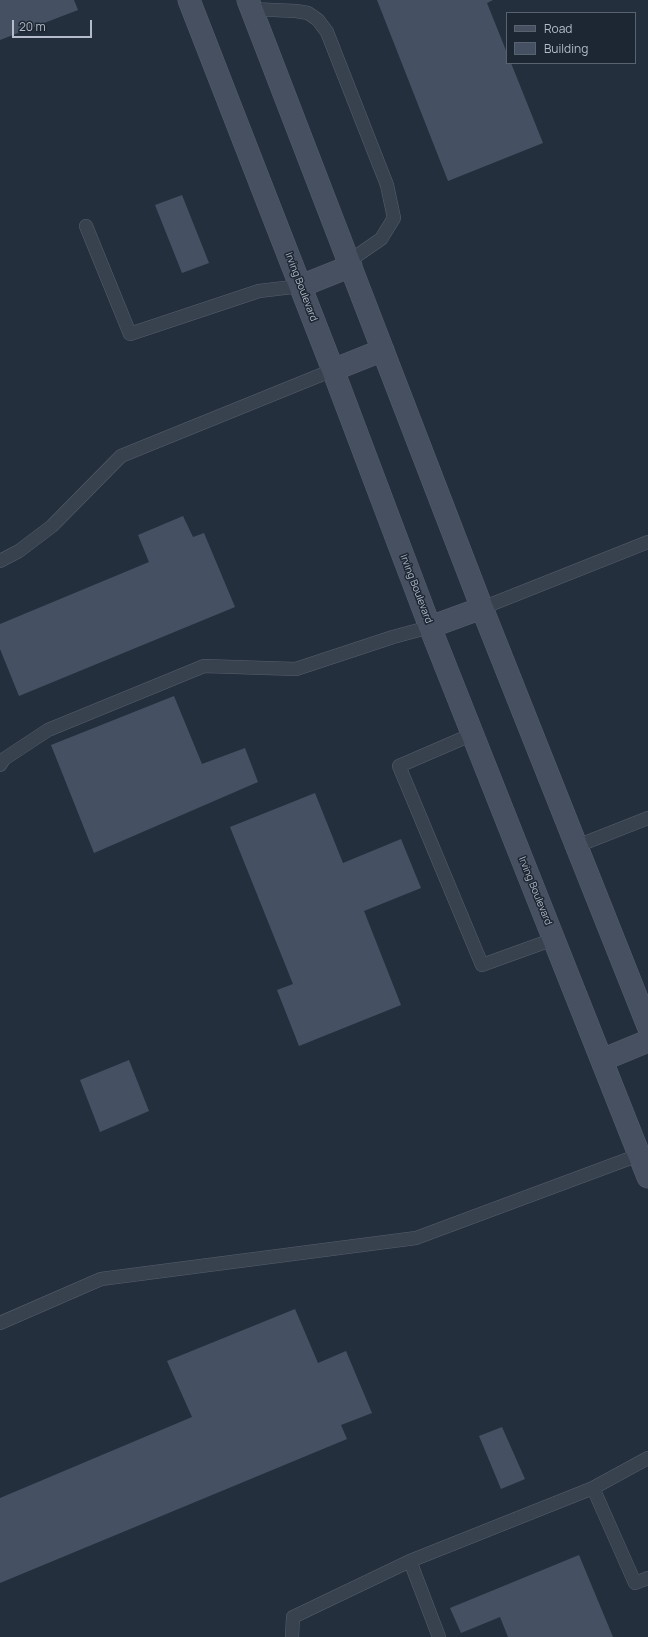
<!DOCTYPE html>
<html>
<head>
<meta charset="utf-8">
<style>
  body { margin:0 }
  #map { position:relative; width:648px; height:1637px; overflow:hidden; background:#242f3e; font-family:Manrope,sans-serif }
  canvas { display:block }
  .legend { position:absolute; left:506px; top:12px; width:130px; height:52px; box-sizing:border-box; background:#1d2633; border:1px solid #59626f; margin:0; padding:5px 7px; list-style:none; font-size:12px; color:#b4bcc9 }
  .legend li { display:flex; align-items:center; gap:8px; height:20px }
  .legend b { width:20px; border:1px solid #59626f }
  .scale { position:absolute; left:12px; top:20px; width:80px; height:18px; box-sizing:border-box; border:2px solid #b4bcc9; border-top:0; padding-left:5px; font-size:12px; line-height:14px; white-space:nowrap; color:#b4bcc9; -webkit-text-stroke:3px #1d2633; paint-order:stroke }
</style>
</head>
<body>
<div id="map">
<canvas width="648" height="1637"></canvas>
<ul class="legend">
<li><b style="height:5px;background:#465061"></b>Road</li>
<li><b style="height:11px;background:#455162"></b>Building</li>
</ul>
<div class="scale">20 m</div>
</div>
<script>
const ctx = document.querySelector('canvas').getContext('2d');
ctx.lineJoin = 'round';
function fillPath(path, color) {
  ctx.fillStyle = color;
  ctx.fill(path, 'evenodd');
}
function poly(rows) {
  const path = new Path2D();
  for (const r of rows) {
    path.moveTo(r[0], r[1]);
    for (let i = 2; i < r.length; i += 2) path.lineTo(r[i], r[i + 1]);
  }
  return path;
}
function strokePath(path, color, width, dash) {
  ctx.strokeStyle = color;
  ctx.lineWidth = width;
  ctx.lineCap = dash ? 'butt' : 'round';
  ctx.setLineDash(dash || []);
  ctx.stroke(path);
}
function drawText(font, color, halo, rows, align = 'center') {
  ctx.font = font + ' Manrope,sans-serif';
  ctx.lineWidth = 3;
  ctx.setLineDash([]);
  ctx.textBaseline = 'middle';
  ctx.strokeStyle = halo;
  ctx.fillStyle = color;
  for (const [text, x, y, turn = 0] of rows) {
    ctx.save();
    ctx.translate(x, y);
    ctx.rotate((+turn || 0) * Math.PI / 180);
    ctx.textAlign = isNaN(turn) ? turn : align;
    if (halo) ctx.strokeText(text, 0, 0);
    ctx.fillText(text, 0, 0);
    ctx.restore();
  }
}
fillPath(poly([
  [0,0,74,0,78,10,0,40],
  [377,0,493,0,487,3,507,53,507,63,511,63,543,143,448,181],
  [182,195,209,263,182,273,155,205],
  [183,516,193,537,204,533,235,607,19,696,0,649,0,624,149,562,138,535],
  [174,696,202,764,245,748,258,782,94,853,51,745],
  [315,793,343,863,401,839,421,888,364,911,401,1005,299,1046,277,990,293,984,230,827],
  [129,1060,149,1111,100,1132,80,1080],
  [295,1309,318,1363,346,1351,372,1413,341,1425,347,1439,0,1583,0,1498,192,1417,167,1361],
  [502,1427,525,1479,501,1489,479,1436],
  [579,1555,613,1637,508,1637,500,1617,461,1633,450,1608]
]), '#455162');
const service = poly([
  [251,9,296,11,308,13,318,20,327,32,387,185,394,218,381,239,349,261],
  [86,226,130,334,259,291,301,286],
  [0,561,19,551,52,526,121,456,333,370],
  [482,608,648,542],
  [473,734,399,766,482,965,554,939],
  [0,765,4,759,48,730,204,666,296,669,393,637,430,627],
  [577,846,648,818],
  [0,1323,101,1279,416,1238,639,1155],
  [593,1488,648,1458],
  [410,1561,439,1637],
  [292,1637,293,1617,410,1561,593,1488,635,1583,648,1578]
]);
const secondary = poly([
  [189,0,333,370,430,627,648,1177],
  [248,0,482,608,648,1026],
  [301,286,351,266],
  [333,370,383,350],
  [430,627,482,608],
  [602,1060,648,1041]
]);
strokePath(service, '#565f6c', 14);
strokePath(secondary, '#565f6c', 23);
strokePath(service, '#38414e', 13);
strokePath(secondary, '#465061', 22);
drawText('10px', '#b4bcc9', '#1d2633', [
  ["Irving Boulevard",301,287,69],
  ["Irving Boulevard",416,589,69],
  ["Irving Boulevard",535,891,68]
]);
</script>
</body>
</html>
